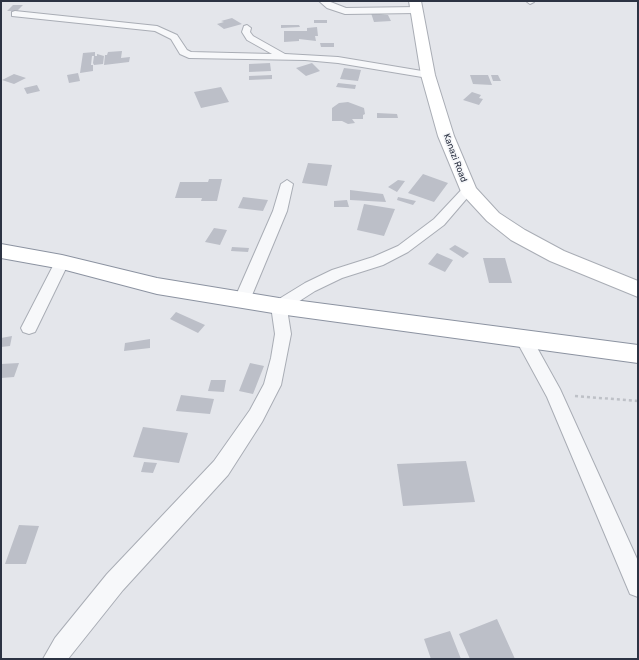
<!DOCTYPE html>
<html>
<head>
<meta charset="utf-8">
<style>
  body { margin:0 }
  #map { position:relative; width:639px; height:660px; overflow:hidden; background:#e4e6eb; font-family:Rubik,sans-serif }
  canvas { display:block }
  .frame { position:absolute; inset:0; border:2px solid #2c3343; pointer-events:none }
</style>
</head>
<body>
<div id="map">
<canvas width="639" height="660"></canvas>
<div class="frame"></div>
</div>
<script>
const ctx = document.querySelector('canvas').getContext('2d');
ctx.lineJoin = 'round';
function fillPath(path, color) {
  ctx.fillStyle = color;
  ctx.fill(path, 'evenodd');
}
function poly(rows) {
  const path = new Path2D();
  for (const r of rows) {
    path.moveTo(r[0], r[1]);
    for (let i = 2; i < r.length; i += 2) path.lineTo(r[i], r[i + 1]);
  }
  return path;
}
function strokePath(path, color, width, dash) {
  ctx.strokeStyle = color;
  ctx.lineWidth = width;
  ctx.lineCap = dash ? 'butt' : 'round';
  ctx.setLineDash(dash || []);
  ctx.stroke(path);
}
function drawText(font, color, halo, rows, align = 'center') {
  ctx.font = font + ' Rubik,sans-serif';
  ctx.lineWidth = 3;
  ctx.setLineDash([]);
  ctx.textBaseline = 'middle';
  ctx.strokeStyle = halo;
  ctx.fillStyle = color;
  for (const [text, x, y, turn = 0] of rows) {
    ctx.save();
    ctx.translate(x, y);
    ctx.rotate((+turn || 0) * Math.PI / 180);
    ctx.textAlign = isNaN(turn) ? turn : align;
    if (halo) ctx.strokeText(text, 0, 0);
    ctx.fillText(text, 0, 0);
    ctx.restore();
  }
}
fillPath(poly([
  [13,5,23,5,17,11,7,11],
  [371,13,388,15,391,21,374,22],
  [232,18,242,24,224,29,217,24,224,22,221,21],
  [314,20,327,20,327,23,314,23],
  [281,25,299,25,300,27,281,28],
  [317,27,318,36,315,36,316,41,299,39,299,41,284,42,284,31,307,31,307,28],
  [320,43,334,43,334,47,321,47],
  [122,51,121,58,130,57,129,62,104,65,105,55,107,55,108,52],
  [95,52,95,56,92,56,91,65,93,65,93,71,80,73,83,53],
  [97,54,104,56,103,64,94,65,93,63,94,56,97,56],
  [270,63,271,71,249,72,249,64],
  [312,63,320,71,306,76,296,68],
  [344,68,361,70,358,81,340,79],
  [78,73,80,81,69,83,67,75],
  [14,74,26,78,14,84,2,80],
  [272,75,272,79,249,80,249,76],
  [470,75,488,75,492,85,473,84],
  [491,75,498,75,501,81,493,81],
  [338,83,356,85,355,89,336,87],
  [37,85,40,91,27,94,24,88],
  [221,87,229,102,201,108,194,92],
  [472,92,481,95,479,98,483,99,479,105,463,100],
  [348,102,364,108,365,114,363,115,363,119,352,119,355,123,348,124,342,121,332,121,332,108,339,103],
  [377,113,397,114,398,118,377,118],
  [308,163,332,165,327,186,302,183],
  [423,174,448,183,434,202,408,193],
  [209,179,222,179,217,201,201,201,202,198,175,198,180,182,208,182],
  [398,180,405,181,397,192,388,187],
  [350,190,383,194,386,202,350,200],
  [243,197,268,200,263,211,238,208],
  [398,197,416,201,413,205,397,200],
  [347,200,349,207,334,207,334,201],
  [364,204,395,209,384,236,357,230],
  [214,228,227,230,220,245,205,242],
  [455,245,469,253,463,258,449,249],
  [232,247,249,248,248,252,231,251],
  [437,253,453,260,445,272,428,264],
  [483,258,505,258,512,283,489,283],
  [176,312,205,325,198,333,170,319],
  [12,336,10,346,1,347,1,338],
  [150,339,150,348,124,351,125,343],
  [19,363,14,377,1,378,1,364],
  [250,363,264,366,253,394,239,391],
  [211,380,226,380,224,392,208,391],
  [181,395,214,399,210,414,176,411],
  [143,427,188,433,179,463,133,457],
  [466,461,475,502,403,506,397,464],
  [144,462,157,463,153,473,141,472],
  [19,525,39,526,26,564,5,564],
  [497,619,515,659,470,659,459,634],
  [450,631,461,659,431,659,424,639]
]), '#bcbfc8');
const minor = poly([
  [319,1,328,1,346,8,417,7,421,10,417,13,345,14,327,8,319,1],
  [526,1,534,1,534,2,530,4,526,1],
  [15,11,157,26,177,35,187,50,191,52,272,54,247,40,242,32,244,26,247,25,251,28,250,32,253,36,285,54,338,57,428,72,433,75,428,78,338,63,305,60,189,58,180,54,171,39,155,31,12,16,12,12,15,11],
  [287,180,293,184,287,211,250,300,247,304,242,306,237,304,234,300,273,211,281,184,287,180],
  [468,186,472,187,474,190,444,225,408,252,383,265,342,278,315,291,287,309,291,334,281,385,262,422,228,475,123,590,68,659,43,659,55,638,107,574,214,461,250,410,264,384,271,358,275,334,271,306,274,302,305,283,332,270,373,257,398,246,434,219,464,187,468,186],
  [62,257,67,258,69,262,37,328,35,332,29,334,23,332,21,328,55,262,57,258,62,257],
  [524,333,530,335,560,389,638,561,638,597,630,594,547,397,516,340,518,335,524,333]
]);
const secondary = poly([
  [409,1,421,1,435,75,454,136,476,188,499,213,525,230,564,251,638,281,638,297,550,261,511,240,487,221,462,194,438,136,421,75,409,1]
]);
const trunk = poly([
  [1,244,62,255,157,278,279,298,638,345,638,363,279,314,157,294,62,269,1,258,1,244]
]);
strokePath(minor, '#a9adb5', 2);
strokePath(secondary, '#a9adb5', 2);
strokePath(trunk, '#8c93a1', 2);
strokePath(poly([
  [575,396,638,401]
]), '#bec1c7', 2.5, [3, 3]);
fillPath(minor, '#f7f8fa');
fillPath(secondary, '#fff');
fillPath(trunk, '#fff');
drawText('9px', '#2c3343', '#f4f5f8', [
  ["Kanazi Road",455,158,69]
]);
</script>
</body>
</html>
